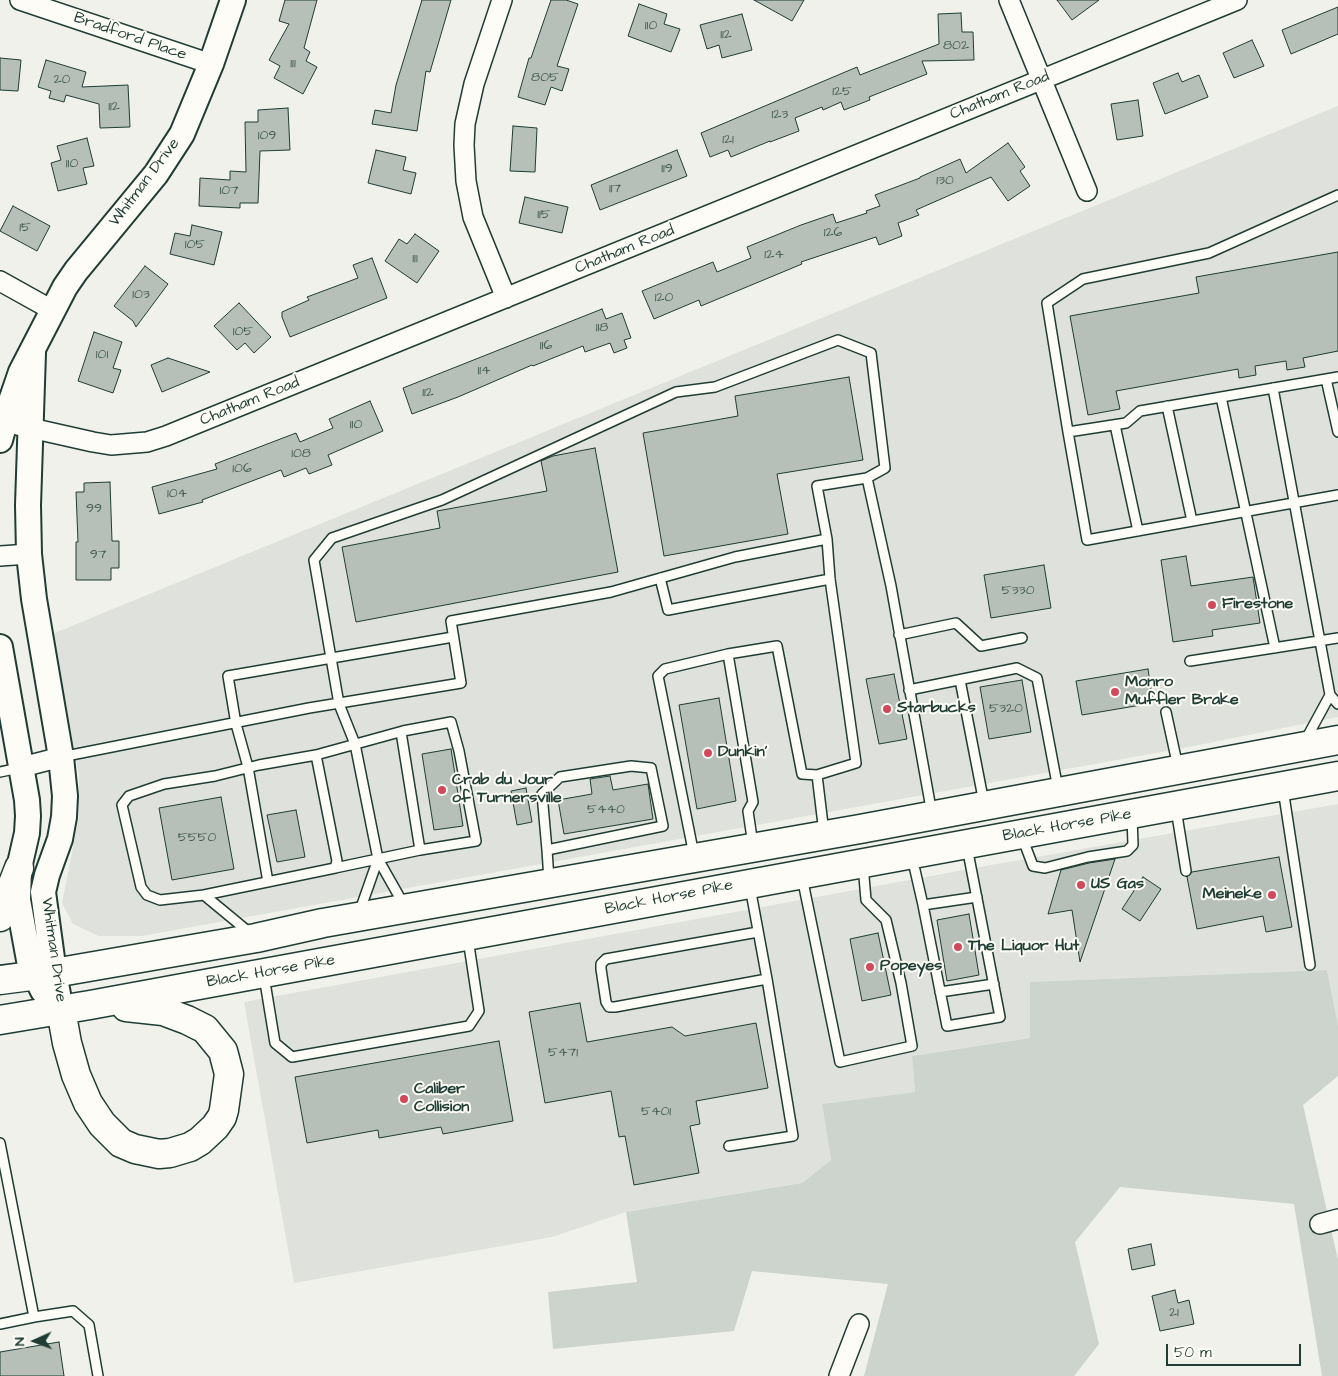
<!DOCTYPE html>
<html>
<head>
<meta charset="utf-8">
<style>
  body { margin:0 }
  #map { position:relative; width:1338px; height:1376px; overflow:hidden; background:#f0f1eb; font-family:"Architects Daughter",sans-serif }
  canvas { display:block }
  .north { position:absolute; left:10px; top:1316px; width:50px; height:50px; -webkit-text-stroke:4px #fdfcf7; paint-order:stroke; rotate:268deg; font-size:14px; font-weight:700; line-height:20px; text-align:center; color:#1f3d34 }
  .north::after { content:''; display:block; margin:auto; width:18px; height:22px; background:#1f3d34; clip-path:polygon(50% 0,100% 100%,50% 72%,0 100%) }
  .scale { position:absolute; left:1166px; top:1344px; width:135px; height:22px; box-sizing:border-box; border:2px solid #1f3d34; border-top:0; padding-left:6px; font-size:15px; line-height:18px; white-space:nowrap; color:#1f3d34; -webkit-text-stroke:4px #fdfcf7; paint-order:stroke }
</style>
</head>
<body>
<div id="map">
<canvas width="1338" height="1376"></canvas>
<div class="north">N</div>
<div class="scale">50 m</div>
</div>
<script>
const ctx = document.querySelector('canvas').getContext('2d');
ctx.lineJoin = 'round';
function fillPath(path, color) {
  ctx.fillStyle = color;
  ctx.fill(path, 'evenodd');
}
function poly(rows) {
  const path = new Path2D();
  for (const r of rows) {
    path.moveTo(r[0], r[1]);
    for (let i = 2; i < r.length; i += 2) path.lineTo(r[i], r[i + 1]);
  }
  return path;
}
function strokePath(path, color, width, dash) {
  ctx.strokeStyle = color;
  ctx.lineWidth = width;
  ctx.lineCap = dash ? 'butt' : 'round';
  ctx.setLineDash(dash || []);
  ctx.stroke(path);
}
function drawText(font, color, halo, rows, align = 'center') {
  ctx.font = font + ' "Architects Daughter",sans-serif';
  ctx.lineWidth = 4;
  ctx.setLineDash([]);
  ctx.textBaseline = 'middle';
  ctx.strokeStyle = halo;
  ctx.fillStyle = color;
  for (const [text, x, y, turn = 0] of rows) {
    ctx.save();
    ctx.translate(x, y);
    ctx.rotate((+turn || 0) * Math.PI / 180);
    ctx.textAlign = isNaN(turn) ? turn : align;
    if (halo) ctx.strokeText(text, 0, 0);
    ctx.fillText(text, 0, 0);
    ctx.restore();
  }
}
fillPath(poly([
  [1338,106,1338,717,1189,747,142,936,99,936,73,924,62,903,79,817,79,776,52,634],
  [1338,804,1338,1025,1327,970,1030,982,1030,1038,912,1056,915,1092,822,1104,831,1160,802,1183,626,1212,552,1237,294,1283,244,1002,991,865]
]), '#dfe2dc');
fillPath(poly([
  [1327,970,1338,1025,1338,1076,1303,1105,1338,1260,1338,1376,1322,1376,1294,1204,1120,1187,1075,1242,1099,1344,1074,1376,864,1376,888,1284,752,1271,734,1331,553,1349,548,1292,637,1282,626,1212,802,1183,831,1160,822,1104,915,1092,912,1056,1030,1038,1030,982]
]), '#cdd3cd');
const building = poly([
  [285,0,317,0,304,48,310,52,306,61,317,67,303,94,274,78,280,66,269,60,289,24,279,21,285,0],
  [422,0,451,0,430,72,426,71,417,131,372,124,375,110,391,113,396,85,422,0],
  [551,0,566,0,578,4,557,66,569,69,562,91,551,87,545,105,518,97,529,58,531,58,551,0],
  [754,0,804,0,792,21,754,0],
  [1057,0,1099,0,1072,20,1057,0],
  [639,4,667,14,664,24,680,29,671,52,628,36,639,4],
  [1338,7,1338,34,1291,54,1282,30,1338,7],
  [961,13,962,32,973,32,974,60,922,61,927,74,869,97,870,100,844,110,841,102,823,110,822,107,795,118,799,131,770,142,770,141,731,157,728,150,710,157,701,133,857,67,860,75,939,44,938,14,961,13],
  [742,14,752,50,722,58,719,45,707,49,700,25,742,14],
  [1252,40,1264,66,1234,78,1223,53,1252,40],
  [0,58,21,60,18,91,0,90,0,58],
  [46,60,86,72,82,87,128,85,130,127,100,128,99,104,66,95,64,102,49,98,51,91,38,87,46,60],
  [1178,73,1182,82,1199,75,1208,97,1165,114,1153,83,1178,73],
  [1138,100,1143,136,1117,140,1111,104,1138,100],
  [288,108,290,150,260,151,258,203,240,203,240,208,199,206,200,178,230,180,230,171,246,172,245,122,258,122,258,110,288,108],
  [513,126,537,128,535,172,510,171,513,126],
  [87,138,94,166,83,168,87,184,58,191,51,163,61,160,57,146,87,138],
  [1008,143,1025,167,1020,171,1030,186,1008,201,991,177,916,210,919,215,898,223,902,236,879,245,876,237,801,262,802,264,701,306,699,300,654,319,642,291,713,262,717,272,751,258,747,247,801,225,833,214,836,223,867,213,866,211,880,206,875,195,920,178,920,177,960,159,966,173,1008,143],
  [376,150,406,157,403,170,416,173,411,194,368,183,376,150],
  [677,150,687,176,600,210,591,185,677,150],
  [525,197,568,207,562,233,519,223,525,197],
  [13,206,50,226,37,251,0,231,13,206],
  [192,225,222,232,214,265,170,254,175,233,190,236,192,225],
  [415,234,439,251,417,283,385,261,399,239,407,244,415,234],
  [1338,252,1338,351,1303,358,1305,367,1287,370,1286,361,1255,366,1256,375,1239,378,1238,369,1116,391,1120,409,1088,415,1070,316,1199,293,1196,277,1338,252],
  [372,258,387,298,290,337,282,317,282,312,309,300,307,297,358,278,353,265,372,258],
  [145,266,168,284,136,327,133,321,114,306,145,266],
  [239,303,271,337,254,353,245,343,237,350,214,326,239,303],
  [602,309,606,319,622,313,631,338,624,340,627,348,614,353,610,343,585,352,583,346,533,366,532,365,458,397,412,414,403,388,602,309],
  [94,332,122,342,113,368,121,370,113,393,78,381,94,332],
  [168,358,210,372,162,392,151,365,168,358],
  [849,377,863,460,777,474,788,534,664,556,643,433,738,416,735,396,849,377],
  [370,401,383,431,328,455,332,465,309,474,306,468,284,477,281,470,202,500,203,502,159,514,152,487,217,469,215,464,296,433,300,442,333,428,329,419,370,401],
  [595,448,618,572,356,622,342,547,440,528,437,511,547,491,541,461,553,456,595,448],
  [110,482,112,541,119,541,119,568,111,568,111,580,76,580,76,542,78,542,76,492,84,492,84,483,110,482],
  [1186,556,1191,586,1253,577,1260,623,1212,630,1213,636,1173,642,1161,560,1186,556],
  [1044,565,1051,608,991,618,984,575,1044,565],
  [1148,669,1153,703,1082,715,1076,681,1148,669],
  [894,674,907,739,879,744,866,679,894,674],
  [1022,680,1031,732,989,739,980,687,1022,680],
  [719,698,736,801,697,809,679,705,719,698],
  [451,749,463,826,434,830,422,754,451,749],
  [610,776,613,790,648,784,653,819,564,834,558,800,592,794,590,779,610,776],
  [526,788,532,822,517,825,511,791,526,788],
  [221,797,234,869,172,880,159,808,221,797],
  [296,810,305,857,277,862,267,815,296,810],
  [1279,857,1292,927,1266,932,1263,916,1197,929,1187,877,1192,872,1279,857],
  [1115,859,1080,962,1072,910,1048,914,1061,870,1089,863,1115,859],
  [1143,877,1161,889,1140,921,1122,909,1143,877],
  [969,914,979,975,947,981,937,920,969,914],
  [878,933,891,995,862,1001,850,939,878,933],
  [580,1003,587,1042,672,1027,685,1036,756,1023,768,1088,696,1101,700,1124,690,1126,699,1173,634,1185,625,1136,619,1137,611,1091,545,1103,529,1012,580,1003],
  [499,1041,513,1121,443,1134,441,1127,379,1138,378,1130,307,1143,295,1077,499,1041],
  [1151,1244,1155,1265,1132,1270,1128,1249,1151,1244],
  [1175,1290,1178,1303,1189,1300,1194,1324,1160,1331,1152,1296,1175,1290],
  [59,1342,64,1376,0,1376,0,1352,59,1342]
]);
fillPath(building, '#b6bfb8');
strokePath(building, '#1f3d34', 1);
const service = poly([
  [1338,195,1209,253,1083,279,1047,303,1068,432,1126,423,1140,411,1338,377],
  [1326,379,1338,432],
  [1273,388,1330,695,1338,704],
  [1221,397,1275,648],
  [1167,406,1192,521],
  [1115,425,1138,531],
  [1068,432,1087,540,1338,495],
  [660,578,668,610,830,579],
  [899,635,956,623,981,646,1022,638],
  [1190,661,1338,638],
  [960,680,984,803],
  [909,690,1017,668,1037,678,1058,789],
  [1166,712,1178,767],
  [401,732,420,850],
  [1305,741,1330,695],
  [316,755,403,731,451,722,459,751,476,841,420,850,335,868],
  [61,757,309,708,461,683,451,621,611,592,735,557,827,539,817,486,867,478,891,586,932,814],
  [0,772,19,768],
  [817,775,856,763,830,579,827,539],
  [1283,789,1310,965],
  [1176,809,1186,871],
  [1022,837,1033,866,1045,868,1088,857,1127,851,1133,845,1132,816],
  [753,845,748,811,753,802,728,654,777,646,802,774,817,775,824,833],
  [547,850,663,826,651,768,631,766,560,777,542,794,547,850,549,880],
  [694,855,658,676,665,669,728,654],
  [912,857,923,905,947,1026,1000,1017,967,847],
  [802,877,840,1062,912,1046,901,983,886,920,866,900,863,865],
  [268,882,248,767,236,724,228,676,453,637],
  [750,887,767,979,615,1007,609,1007,606,1002,601,969,601,964,606,959,758,932],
  [204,895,335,868,337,861,316,755,259,765,215,776,164,784,129,796,122,805,141,887,147,895,160,900,204,895,250,933],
  [404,905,378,859,355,744,339,704,314,560,332,538,442,500,676,392,715,387,838,340,871,353,885,468,867,478],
  [923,905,977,897],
  [359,913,378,859],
  [264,976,275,1043,292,1057,469,1026,479,1011,468,939],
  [940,992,994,984],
  [0,1143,34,1317],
  [729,1146,793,1136,767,979],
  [0,1324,34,1317,73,1311,89,1325,98,1376]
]);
const minor = poly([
  [20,0,211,64],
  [502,0,474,84,465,124,464,145,466,181,473,217,506,298],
  [1009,0,1087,191],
  [0,281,52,310],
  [4,422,93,442,111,445,147,442,166,436,1237,0],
  [0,556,29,554],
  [22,767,61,757],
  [1320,1224,1338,1219],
  [839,1376,859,1324]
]);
const tertiary = poly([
  [33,353,28,505,29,554,34,599,61,757,65,796,64,817,60,839,47,875,43,892,54,973,61,1010],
  [0,440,11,401,21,372,65,287,76,271,156,174,182,134,211,64,233,0],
  [0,647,27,800,28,816,27,833,19,868,18,900,29,960,35,975,43,991]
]);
const trunk = poly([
  [0,917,19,868],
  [0,980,54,973,256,938,323,923,860,829,1338,740],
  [61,1010,67,1043,76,1075,88,1103,102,1124,121,1143,135,1149,159,1154,170,1153,190,1147,200,1141,215,1127,222,1117,224,1110,229,1074,223,1051,205,1029,187,1020,163,1011,126,1007],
  [0,1020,90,1005,1338,776]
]);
strokePath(service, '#1f3d34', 12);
strokePath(minor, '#1f3d34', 22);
strokePath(tertiary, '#1f3d34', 28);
strokePath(trunk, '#1f3d34', 31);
strokePath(service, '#fdfcf7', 9);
strokePath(minor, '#fdfcf7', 19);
strokePath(tertiary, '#fdfcf7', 24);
strokePath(trunk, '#fdfcf7', 28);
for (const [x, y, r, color] of [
  [1212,605,5,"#d1495b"],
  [1115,692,5,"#d1495b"],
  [887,709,5,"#d1495b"],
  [708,753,5,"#d1495b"],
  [442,790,5,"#d1495b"],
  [1081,885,5,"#d1495b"],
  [1272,895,5,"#d1495b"],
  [958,947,5,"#d1495b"],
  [870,967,5,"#d1495b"],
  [404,1099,5,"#d1495b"]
]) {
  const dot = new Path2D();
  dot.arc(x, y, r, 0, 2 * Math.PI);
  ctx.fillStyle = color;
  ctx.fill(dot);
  strokePath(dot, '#fdfcf7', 2);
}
drawText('14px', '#455e55', null, [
  ["110",651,26],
  ["112",726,35],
  ["802",956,46],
  ["111",293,64],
  ["805",545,78],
  ["20",62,80],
  ["125",842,92],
  ["112",114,107],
  ["123",780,115],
  ["109",267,136],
  ["121",728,140],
  ["110",72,164],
  ["119",667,169],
  ["130",945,181],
  ["117",615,189],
  ["107",229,191],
  ["115",544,215],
  ["15",25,228],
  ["126",833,233],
  ["105",195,245],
  ["124",774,255],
  ["111",415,259],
  ["103",141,295],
  ["120",664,298],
  ["118",602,328],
  ["105",243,332],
  ["116",546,346],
  ["101",102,355],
  ["114",484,371],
  ["112",428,393],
  ["110",356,425],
  ["108",301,454],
  ["106",242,469],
  ["104",177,494],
  ["99",94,509],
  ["97",98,555],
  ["5330",1018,591],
  ["5320",1006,709],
  ["5440",606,810],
  ["5550",197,838],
  ["5471",563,1053],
  ["5401",656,1112],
  ["21",1174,1313]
]);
drawText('16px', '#1f3d34', '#fdfcf7', [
  ["Bradford Place",130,37,19],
  ["Chatham Road",1000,96,-22],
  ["Whitman Drive",145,183,-53],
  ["Chatham Road",625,250,-22],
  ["Chatham Road",250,402,-22],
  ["Black Horse Pike",1067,826,-10],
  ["Black Horse Pike",669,898,-11],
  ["Whitman Drive",53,950,82],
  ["Black Horse Pike",271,972,-10]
]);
drawText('bold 16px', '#1f3d34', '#fdfcf7', [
  ["Firestone",1222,605],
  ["Monro",1125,683],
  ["Muffler Brake",1125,701],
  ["Starbucks",897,709],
  ["Dunkin'",718,753],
  ["Crab du Jour",452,781],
  ["of Turnersville",452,799],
  ["US Gas",1091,885],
  ["Meineke",1262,895,"right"],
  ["The Liquor Hut",968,947],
  ["Popeyes",880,967],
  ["Caliber",414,1090],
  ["Collision",414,1108]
], 'left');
</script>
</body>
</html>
